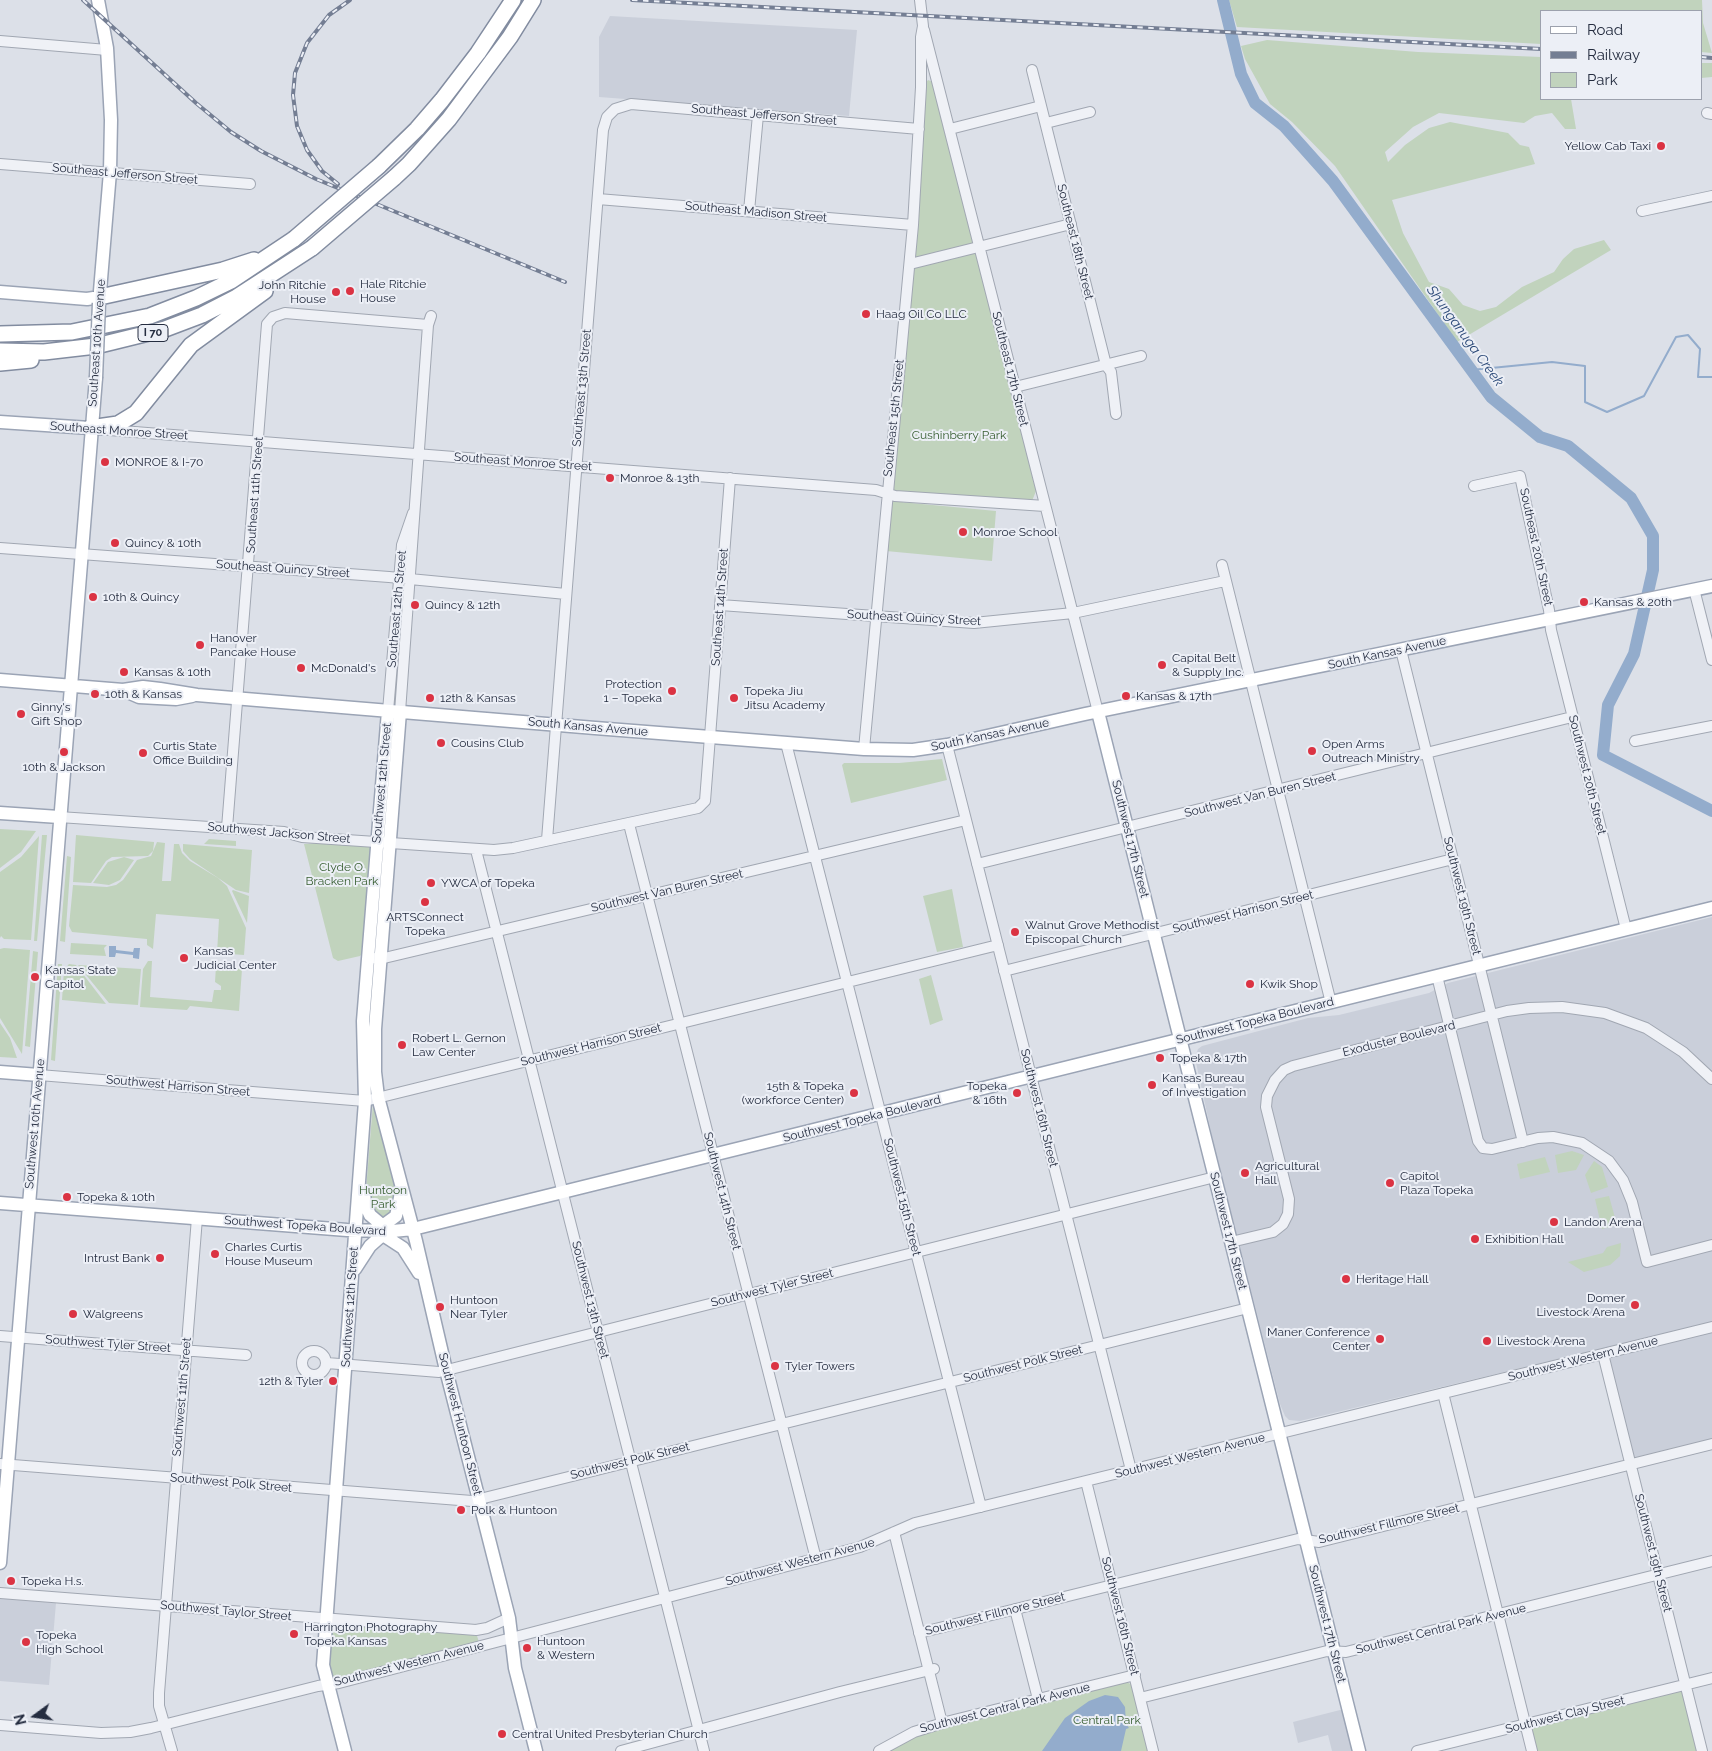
<!DOCTYPE html>
<html>
<head>
<meta charset="utf-8">
<style>
  body { margin:0 }
  #map { position:relative; width:1712px; height:1751px; overflow:hidden; background:#dce0e8; font-family:Raleway,sans-serif }
  canvas { display:block }
  .legend { position:absolute; left:1540px; top:10px; width:162px; height:90px; box-sizing:border-box; background:#eceff6; border:1px solid #9ca1ad; margin:0; padding:6px 9px; list-style:none; font-size:15px; color:#252d40 }
  .legend li { display:flex; align-items:center; gap:10px; height:25px }
  .legend b { width:25px; border:1px solid #9ca1ad }
  .north { position:absolute; left:10px; top:1691px; width:50px; height:50px; -webkit-text-stroke:4px #eceff6; paint-order:stroke; rotate:256deg; font-size:14px; font-weight:700; line-height:20px; text-align:center; color:#252d40 }
  .north::after { content:''; display:block; margin:auto; width:18px; height:22px; background:#252d40; clip-path:polygon(50% 0,100% 100%,50% 72%,0 100%) }
</style>
</head>
<body>
<div id="map">
<canvas width="1712" height="1751"></canvas>
<ul class="legend">
<li><b style="height:6px;background:#fff"></b>Road</li>
<li><b style="height:6px;background:#747e93"></b>Railway</li>
<li><b style="height:14px;background:#c1d3bd"></b>Park</li>
</ul>
<div class="north">N</div>
</div>
<script>
const ctx = document.querySelector('canvas').getContext('2d');
ctx.lineJoin = 'round';
function fillPath(path, color) {
  ctx.fillStyle = color;
  ctx.fill(path, 'evenodd');
}
function poly(rows) {
  const path = new Path2D();
  for (const r of rows) {
    if (r.length === 3) {
      path.moveTo(r[0] + r[2], r[1]);
      path.arc(r[0], r[1], r[2], 0, 2 * Math.PI);
      continue;
    }
    path.moveTo(r[0], r[1]);
    for (let i = 2; i < r.length; i += 2) path.lineTo(r[i], r[i + 1]);
  }
  return path;
}
function strokePath(path, color, width, dash) {
  ctx.strokeStyle = color;
  ctx.lineWidth = width;
  ctx.lineCap = dash ? 'butt' : 'round';
  ctx.setLineDash(dash || []);
  ctx.stroke(path);
}
function drawText(font, color, halo, rows, align = 'center') {
  ctx.font = font + ' Raleway,sans-serif';
  ctx.lineWidth = 4;
  ctx.setLineDash([]);
  ctx.textBaseline = 'middle';
  ctx.strokeStyle = halo;
  ctx.fillStyle = color;
  for (const [text, x, y, turn = 0] of rows) {
    ctx.save();
    ctx.translate(x, y);
    ctx.rotate((+turn || 0) * Math.PI / 180);
    ctx.textAlign = isNaN(turn) ? turn : align;
    if (halo) ctx.strokeText(text, 0, 0);
    ctx.fillText(text, 0, 0);
    ctx.restore();
  }
}
fillPath(poly([
  [610,16,857,30,849,116,599,97,599,37],
  [1712,917,1712,1322,1300,1421,1289,1420,1285,1416,1280,1404,1214,1145,1195,1058,1198,1049,1202,1046,1308,1018,1339,1015,1429,993,1448,983],
  [1712,1331,1712,1441,1633,1459,1609,1358,1613,1355],
  [0,1598,56,1603,49,1685,0,1681],
  [1344,1709,1355,1751,1332,1751,1328,1735,1298,1743,1293,1722]
]), '#cacfda');
fillPath(poly([
  [1229,0,1702,0,1703,23,1712,53,1701,52,1701,11,1541,11,1541,44,1237,27],
  [1267,40,1418,52,1541,57,1541,99,1571,99,1576,129,1565,129,1552,113,1535,116,1524,123,1439,113,1413,127,1385,152,1388,162,1405,145,1429,128,1450,122,1508,133,1520,145,1529,147,1535,164,1392,200,1403,233,1429,282,1449,289,1463,305,1480,311,1496,307,1522,287,1554,272,1563,259,1574,249,1604,240,1611,250,1457,342,1335,166,1292,122,1270,104,1245,59,1241,46],
  [1701,63,1712,63,1712,77,1701,78],
  [928,80,933,82,1036,491,1032,501,893,491,891,488,914,268,925,84],
  [890,501,996,511,992,561,886,551],
  [942,759,947,780,851,803,842,765,844,763,899,763],
  [0,829,36,831,21,852,0,868],
  [42,835,47,835,37,941,34,941],
  [76,835,154,842,154,843,153,851,148,856,112,857,106,861,91,883,73,882],
  [39,836,31,940,4,939,1,936,0,938,0,872,21,857],
  [209,839,236,841,236,846,204,844],
  [157,842,165,843,162,881,171,881,174,844,179,844,182,853,190,861,218,878,227,886,246,928,244,955,217,953,219,919,156,914,153,949,147,945,147,939,72,932,69,926,73,885,107,887,116,885,123,880,137,860,151,856],
  [322,843,371,846,364,952,360,956,338,961,333,958,304,844],
  [183,844,252,850,249,893,236,890,190,859,183,851],
  [67,856,71,857,65,942,60,941],
  [124,857,134,860,120,880,109,885,93,883,108,862],
  [952,889,963,947,937,952,923,896],
  [233,890,249,896,247,923,232,891],
  [71,943,107,945,104,948,106,956,70,954],
  [4,948,30,950,22,1054,0,1018,0,949],
  [33,951,38,952,30,1047,25,1046],
  [148,961,152,961,150,997,212,1002,214,990,221,990,221,986,215,982,216,966,242,969,239,1011,190,1006,187,1010,140,1007,143,969],
  [58,964,62,964,55,1061,51,1060],
  [69,964,76,965,106,1004,62,1000,64,970],
  [78,965,141,969,138,1005,109,1003],
  [931,975,943,1020,930,1025,919,979],
  [0,1023,10,1038,17,1058,0,1057],
  [373,1103,397,1190,398,1200,384,1222,369,1205,366,1190],
  [1572,1151,1584,1155,1576,1170,1558,1173,1555,1155],
  [1545,1157,1550,1172,1520,1179,1517,1164],
  [1594,1161,1602,1167,1608,1187,1591,1193,1585,1175],
  [1609,1196,1617,1225,1602,1229,1595,1199],
  [1621,1243,1620,1256,1610,1265,1584,1272,1568,1262,1603,1253,1607,1247],
  [332,1623,470,1634,477,1636,479,1642,335,1679,331,1675,329,1659],
  [1127,1682,1132,1685,1148,1751,884,1751,898,1742,943,1728],
  [1680,1691,1682,1692,1698,1751,1536,1751,1531,1731,1534,1728]
]), '#c1d3bd');
fillPath(poly([
  [109,946,116,946,116,950,133,952,134,948,140,948,139,959,133,958,133,955,116,953,115,957,109,957],
  [1105,1695,1118,1697,1125,1707,1126,1724,1129,1728,1126,1729,1121,1751,1042,1751,1065,1718,1089,1701]
]), '#93accc');
strokePath(poly([
  [1471,370,1552,362,1585,366,1585,402,1607,412,1644,396,1676,337,1688,335,1700,349,1698,377,1712,377]
]), '#93accc', 2);
strokePath(poly([
  [1223,0,1241,74,1255,103,1284,126,1333,181,1491,397,1540,437,1568,446,1631,498,1653,536,1653,570,1634,654,1608,705,1603,755,1712,811]
]), '#93accc', 12);
const minor = poly([
  [924,30,1098,712],
  [0,41,107,50],
  [1032,70,1106,365,1111,372,1116,414],
  [1707,113,1712,114],
  [1046,123,1090,112],
  [950,129,1041,106],
  [0,164,250,184],
  [598,199,913,225],
  [749,211,758,115],
  [1642,211,1712,196],
  [910,264,1071,224],
  [1015,387,1141,356],
  [109,430,876,490,895,496,1045,506],
  [1474,486,1520,476,1549,610,1551,630,1626,929],
  [0,548,389,577,566,594],
  [1222,565,1331,1003],
  [1694,589,1712,660],
  [720,605,974,623,1073,613,1225,581],
  [1401,650,1523,1142],
  [388,711,402,545,413,513],
  [400,712,428,325,431,316],
  [1635,741,1712,726],
  [786,743,981,1507],
  [947,745,1131,1470],
  [864,749,913,225,921,87,921,37,923,26,920,0],
  [59,817,284,832,302,837,494,850,513,848,698,808,705,801,730,478],
  [629,824,816,1559],
  [227,828,267,324,273,317,285,313,428,325],
  [547,840,603,130,607,117,615,109,631,104,919,129],
  [476,850,704,1751],
  [977,864,1572,717],
  [373,958,380,959,966,820],
  [1004,971,1453,859],
  [1437,976,1478,1141,1483,1148,1492,1149,1538,1138,1553,1137,1582,1143,1609,1161,1623,1180,1632,1202,1647,1262,1712,1245],
  [39,1075,365,1101,998,945],
  [1231,1242,1273,1232,1283,1224,1288,1214,1289,1199,1266,1107,1267,1096,1275,1080,1284,1070,1293,1066,1507,1011,1529,1008,1562,1007,1605,1013,1646,1028,1683,1052,1712,1079],
  [0,1336,246,1355],
  [314,1363,12],
  [1603,1354,1702,1751],
  [327,1363,439,1372,1215,1177],
  [1443,1393,1532,1751],
  [0,1464,472,1501,1248,1308],
  [1086,1481,1153,1751],
  [894,1532,942,1723],
  [0,1593,476,1630,487,1628,509,1618],
  [1015,1609,1038,1699],
  [919,1633,1298,1539,1319,1542,1712,1444],
  [1140,1698,1327,1651,1346,1652,1712,1561],
  [0,1725,101,1733,130,1732,151,1728,318,1686,339,1683,860,1547,915,1523,1712,1327],
  [172,1751,159,1706,159,1693,197,1218],
  [621,1751,840,1692,934,1669],
  [879,1751,914,1732,946,1722,1135,1675],
  [1417,1751,1712,1678]
]);
const major = poly([
  [98,0,107,48,111,120,110,172,99,303],
  [0,292,87,299,100,297],
  [0,422,90,428],
  [0,680,123,690,143,687,160,689,197,695,595,728,864,749,913,750,947,745,1085,714,1712,586],
  [123,690,139,697,176,699,192,696],
  [400,712,375,1029,375,1072,378,1097,416,1241,446,1370,509,1618,515,1668,536,1751],
  [1098,712,1359,1751],
  [0,813,59,817],
  [0,1072,39,1075],
  [364,1191,365,1204,370,1215,383,1226,392,1231],
  [0,1203,347,1230,393,1231,413,1229,1712,908],
  [377,1230,396,1216,401,1193],
  [380,1233,403,1248,419,1273],
  [355,1269,370,1246,379,1238,391,1232],
  [0,1563,96,378],
  [345,1751,323,1665,365,1101,363,1021,388,711]
]);
const highway = poly([
  [379,166,417,129,442,100,478,53,513,0],
  [394,178,409,164,449,119,510,37,533,0],
  [100,297,223,270,254,260],
  [0,334,72,332,150,316,196,298,231,281,294,239],
  [0,351,44,352,96,346,165,329,202,315,235,298,312,248],
  [0,363,31,360],
  [90,428,118,424,136,413,191,345,265,291]
]);
strokePath(minor, '#a1a7b2', 12);
strokePath(major, '#9ba4b5', 15);
strokePath(highway, '#828ca0', 18);
strokePath(minor, '#eff1f6', 10);
strokePath(major, '#fff', 12);
strokePath(highway, '#fff', 15);
const rail = poly([
  [83,0,196,103,231,132,261,151,316,179,565,282],
  [632,0,1541,49],
  [1701,57,1712,58],
  [338,184,322,171,307,150,297,126,293,95,295,73,307,43,329,15,350,0]
]);
strokePath(rail, '#747e93', 4);
strokePath(rail, '#eceff6', 2, [5.5]);
const majorBridge = poly([
  [96,378,99,303]
]);
const highwayBridge = poly([
  [294,239,379,166],
  [312,248,394,178]
]);
strokePath(majorBridge, '#9ba4b5', 15, []);
strokePath(highwayBridge, '#828ca0', 18, []);
strokePath(majorBridge, '#fff', 12);
strokePath(highwayBridge, '#fff', 15);
for (const [x, y, r, color] of [
  [1661,146,5,"#db3343"],
  [350,291,5,"#db3343"],
  [336,292,5,"#db3343"],
  [866,314,5,"#db3343"],
  [105,462,5,"#db3343"],
  [610,478,5,"#db3343"],
  [963,532,5,"#db3343"],
  [115,543,5,"#db3343"],
  [93,597,5,"#db3343"],
  [1584,602,5,"#db3343"],
  [415,605,5,"#db3343"],
  [200,645,5,"#db3343"],
  [1162,665,5,"#db3343"],
  [301,668,5,"#db3343"],
  [124,672,5,"#db3343"],
  [672,691,5,"#db3343"],
  [95,694,5,"#db3343"],
  [1126,696,5,"#db3343"],
  [430,698,5,"#db3343"],
  [734,698,5,"#db3343"],
  [21,714,5,"#db3343"],
  [441,743,5,"#db3343"],
  [1312,751,5,"#db3343"],
  [64,752,5,"#db3343"],
  [143,753,5,"#db3343"],
  [431,883,5,"#db3343"],
  [425,902,5,"#db3343"],
  [1015,932,5,"#db3343"],
  [184,958,5,"#db3343"],
  [35,977,5,"#db3343"],
  [1250,984,5,"#db3343"],
  [402,1045,5,"#db3343"],
  [1160,1058,5,"#db3343"],
  [1152,1085,5,"#db3343"],
  [854,1093,5,"#db3343"],
  [1017,1093,5,"#db3343"],
  [1245,1173,5,"#db3343"],
  [1390,1183,5,"#db3343"],
  [67,1197,5,"#db3343"],
  [1554,1222,5,"#db3343"],
  [1475,1239,5,"#db3343"],
  [215,1254,5,"#db3343"],
  [160,1258,5,"#db3343"],
  [1346,1279,5,"#db3343"],
  [1635,1305,5,"#db3343"],
  [440,1307,5,"#db3343"],
  [73,1314,5,"#db3343"],
  [1380,1339,5,"#db3343"],
  [1487,1341,5,"#db3343"],
  [775,1366,5,"#db3343"],
  [333,1381,5,"#db3343"],
  [461,1510,5,"#db3343"],
  [11,1581,5,"#db3343"],
  [294,1634,5,"#db3343"],
  [26,1642,5,"#db3343"],
  [527,1648,5,"#db3343"],
  [502,1734,5,"#db3343"]
]) {
  const dot = new Path2D();
  dot.arc(x, y, r, 0, 2 * Math.PI);
  ctx.fillStyle = color;
  ctx.fill(dot);
  strokePath(dot, '#eceff6', 2);
}
for (const [x, y, w] of [
  [153,333,30]
]) {
  const box = new Path2D();
  box.roundRect(x - w / 2, y - 8.5, w, 17, 4);
  ctx.fillStyle = '#eceff6';
  ctx.fill(box);
  strokePath(box, '#252d40', 1);
}
drawText('bold 11px', '#252d40', null, [
  ["I 70",153,333]
]);
drawText('12px', '#252d40', '#eceff6', [
  ["Southeast Jefferson Street",764,115,5],
  ["Southeast Jefferson Street",125,174,5],
  ["Southeast Madison Street",756,212,5],
  ["Southeast 18th Street",1075,242,76],
  ["Southeast 10th Avenue",97,343,-86],
  ["Southeast 17th Street",1010,369,76],
  ["Southeast 13th Street",582,388,-85],
  ["Southeast 15th Street",894,418,-84],
  ["Southeast Monroe Street",119,431,4],
  ["Southeast Monroe Street",523,462,4],
  ["Southeast 11th Street",255,495,-86],
  ["Southeast 20th Street",1536,547,78],
  ["Southeast Quincy Street",283,569,4],
  ["Southeast 14th Street",720,607,-86],
  ["Southeast 12th Street",397,609,-85],
  ["Southeast Quincy Street",914,618,3],
  ["South Kansas Avenue",1387,653,-12],
  ["South Kansas Avenue",588,727,5],
  ["South Kansas Avenue",990,735,-12],
  ["Southwest 20th Street",1587,775,76],
  ["Southwest 12th Street",382,783,-85],
  ["Southwest Van Buren Street",1260,795,-14],
  ["Southwest Jackson Street",279,833,5],
  ["Southwest 17th Street",1130,839,76],
  ["Southwest Van Buren Street",667,891,-13],
  ["Southwest 19th Street",1462,896,76],
  ["Southwest Harrison Street",1243,912,-14],
  ["Southwest Topeka Boulevard",1255,1021,-14],
  ["Exoduster Boulevard",1399,1039,-14],
  ["Southwest Harrison Street",591,1045,-14],
  ["Southwest Harrison Street",178,1086,5],
  ["Southwest 16th Street",1039,1108,76],
  ["Southwest Topeka Boulevard",862,1119,-14],
  ["Southwest 10th Avenue",35,1124,-85],
  ["Southwest 14th Street",722,1191,76],
  ["Southwest 15th Street",902,1197,76],
  ["Southwest Topeka Boulevard",305,1226,4],
  ["Southwest 17th Street",1228,1231,76],
  ["Southwest Tyler Street",772,1288,-14],
  ["Southwest 13th Street",590,1300,76],
  ["Southwest 12th Street",350,1307,-86],
  ["Southwest Tyler Street",108,1344,4],
  ["Southwest Western Avenue",1583,1359,-14],
  ["Southwest Polk Street",1023,1364,-14],
  ["Southwest 11th Street",182,1397,-85],
  ["Southwest Huntoon Street",460,1424,76],
  ["Southwest Western Avenue",1190,1456,-14],
  ["Southwest Polk Street",630,1461,-14],
  ["Southwest Polk Street",231,1483,5],
  ["Southwest Fillmore Street",1389,1524,-13],
  ["Southwest 19th Street",1653,1553,76],
  ["Southwest Western Avenue",800,1562,-15],
  ["Southwest Taylor Street",226,1611,5],
  ["Southwest Fillmore Street",995,1614,-14],
  ["Southwest 16th Street",1120,1616,76],
  ["Southwest 17th Street",1327,1624,76],
  ["Southwest Central Park Avenue",1441,1629,-14],
  ["Southwest Western Avenue",409,1664,-14],
  ["Southwest Central Park Avenue",1005,1708,-14],
  ["Southwest Clay Street",1565,1715,-14]
]);
drawText('12px', '#252d40', '#eceff6', [
  ["Yellow Cab Taxi",1651,146,"right"],
  ["Hale Ritchie",360,284],
  ["House",360,298],
  ["John Ritchie",326,285,"right"],
  ["House",326,299,"right"],
  ["Haag Oil Co LLC",876,314],
  ["MONROE & I-70",115,462],
  ["Monroe & 13th",620,478],
  ["Monroe School",973,532],
  ["Quincy & 10th",125,543],
  ["10th & Quincy",103,597],
  ["Kansas & 20th",1594,602],
  ["Quincy & 12th",425,605],
  ["Hanover",210,638],
  ["Pancake House",210,652],
  ["Capital Belt",1172,658],
  ["& Supply Inc.",1172,672],
  ["McDonald's",311,668],
  ["Kansas & 10th",134,672],
  ["Protection",662,684,"right"],
  ["1 – Topeka",662,698,"right"],
  ["Topeka Jiu",744,691],
  ["Jitsu Academy",744,705],
  ["10th & Kansas",105,694],
  ["Kansas & 17th",1136,696],
  ["12th & Kansas",440,698],
  ["Ginny's",31,707],
  ["Gift Shop",31,721],
  ["Cousins Club",451,743],
  ["Open Arms",1322,744],
  ["Outreach Ministry",1322,758],
  ["Curtis State",153,746],
  ["Office Building",153,760],
  ["10th & Jackson",64,767,"center"],
  ["YWCA of Topeka",441,883],
  ["ARTSConnect",425,917,"center"],
  ["Topeka",425,931,"center"],
  ["Walnut Grove Methodist",1025,925],
  ["Episcopal Church",1025,939],
  ["Kansas",194,951],
  ["Judicial Center",194,965],
  ["Kansas State",45,970],
  ["Capitol",45,984],
  ["Kwik Shop",1260,984],
  ["Robert L. Gernon",412,1038],
  ["Law Center",412,1052],
  ["Topeka & 17th",1170,1058],
  ["Kansas Bureau",1162,1078],
  ["of Investigation",1162,1092],
  ["15th & Topeka",844,1086,"right"],
  ["(workforce Center)",844,1100,"right"],
  ["Topeka",1007,1086,"right"],
  ["& 16th",1007,1100,"right"],
  ["Agricultural",1255,1166],
  ["Hall",1255,1180],
  ["Capitol",1400,1176],
  ["Plaza Topeka",1400,1190],
  ["Topeka & 10th",77,1197],
  ["Landon Arena",1564,1222],
  ["Exhibition Hall",1485,1239],
  ["Charles Curtis",225,1247],
  ["House Museum",225,1261],
  ["Intrust Bank",150,1258,"right"],
  ["Heritage Hall",1356,1279],
  ["Domer",1625,1298,"right"],
  ["Livestock Arena",1625,1312,"right"],
  ["Huntoon",450,1300],
  ["Near Tyler",450,1314],
  ["Walgreens",83,1314],
  ["Maner Conference",1370,1332,"right"],
  ["Center",1370,1346,"right"],
  ["Livestock Arena",1497,1341],
  ["Tyler Towers",785,1366],
  ["12th & Tyler",323,1381,"right"],
  ["Polk & Huntoon",471,1510],
  ["Topeka H.s.",21,1581],
  ["Harrington Photography",304,1627],
  ["Topeka Kansas",304,1641],
  ["Topeka",36,1635],
  ["High School",36,1649],
  ["Huntoon",537,1641],
  ["& Western",537,1655],
  ["Central United Presbyterian Church",512,1734]
], 'left');
drawText('12px', '#365d30', '#eceff6', [
  ["Cushinberry Park",959,435],
  ["Clyde O.",342,867],
  ["Bracken Park",342,881],
  ["Huntoon",383,1190],
  ["Park",383,1204],
  ["Central Park",1107,1720]
]);
drawText('italic 14px', '#2b4978', '#eceff6', [
  ["Shunganuga Creek",1465,336,54]
]);
</script>
</body>
</html>
